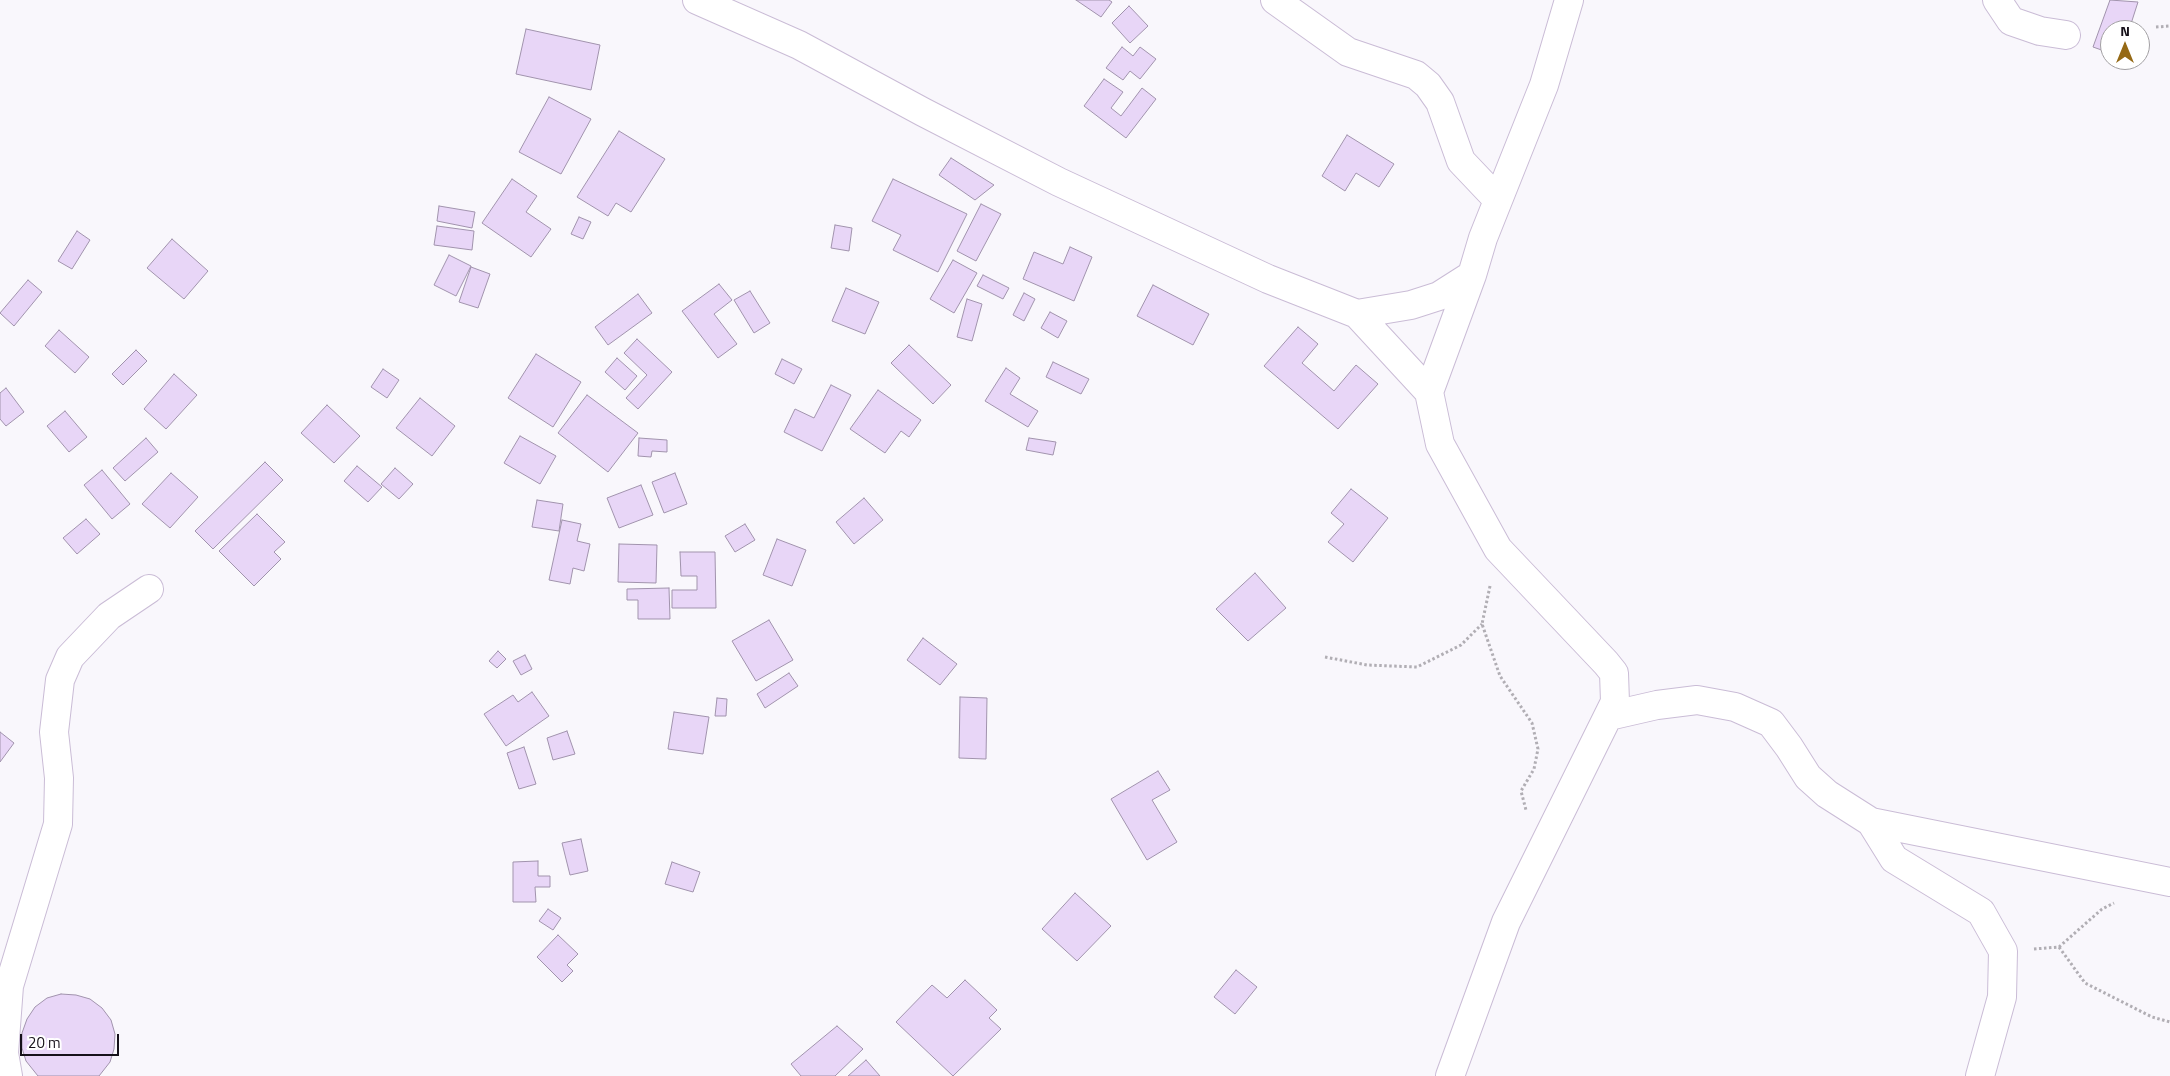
<!DOCTYPE html>
<html>
<head>
<meta charset="utf-8">
<style>
  body { margin:0 }
  #map { position:relative; width:2170px; height:1076px; overflow:hidden; background:#f9f7fc; font-family:"Titillium Web",sans-serif }
  canvas { display:block }
  .north { position:absolute; left:2100px; top:20px; width:50px; height:50px; box-sizing:border-box; background:#fff; border:1px solid #a2a0a3; border-radius:50%; rotate:0deg; font-size:14px; font-weight:700; line-height:20px; text-align:center; color:#16111a }
  .north::after { content:''; display:block; margin:auto; width:18px; height:22px; background:#956915; clip-path:polygon(50% 0,100% 100%,50% 72%,0 100%) }
  .scale { position:absolute; left:20px; top:1034px; width:99px; height:22px; box-sizing:border-box; border:2px solid #16111a; border-top:0; padding-left:6px; font-size:15px; line-height:18px; white-space:nowrap; color:#16111a; -webkit-text-stroke:4px #fff; paint-order:stroke }
</style>
</head>
<body>
<div id="map">
<canvas width="2170" height="1076"></canvas>
<div class="north">N</div>
<div class="scale">20 m</div>
</div>
<script>
const ctx = document.querySelector('canvas').getContext('2d');
ctx.lineJoin = 'round';
function fillPath(path, color) {
  ctx.fillStyle = color;
  ctx.fill(path, 'evenodd');
}
function poly(rows) {
  const path = new Path2D();
  for (const r of rows) {
    path.moveTo(r[0], r[1]);
    for (let i = 2; i < r.length; i += 2) path.lineTo(r[i], r[i + 1]);
  }
  return path;
}
function strokePath(path, color, width, dash) {
  ctx.strokeStyle = color;
  ctx.lineWidth = width;
  ctx.lineCap = dash ? 'butt' : 'round';
  ctx.setLineDash(dash || []);
  ctx.stroke(path);
}
const building = poly([
  [1076,0,1109,0,1112,2,1101,17,1076,0],
  [2110,0,2138,2,2129,30,2110,30,2110,53,2093,47,2110,0],
  [1129,6,1148,26,1130,43,1112,23,1129,6],
  [526,29,600,45,591,90,516,74,526,29],
  [1122,47,1133,56,1140,47,1156,59,1140,79,1130,71,1123,80,1106,68,1122,47],
  [1104,79,1123,92,1111,108,1121,116,1142,88,1156,99,1126,138,1084,106,1104,79],
  [549,97,591,119,561,174,519,152,549,97],
  [619,131,665,159,631,212,616,203,608,216,577,197,619,131],
  [1347,135,1394,164,1379,187,1356,173,1345,191,1322,176,1347,135],
  [951,158,994,185,975,200,939,175,951,158],
  [512,179,537,196,526,212,551,229,531,257,482,223,512,179],
  [893,179,967,214,938,272,893,250,901,235,872,221,893,179],
  [981,204,1001,214,976,261,957,251,981,204],
  [439,206,475,212,472,228,437,221,439,206],
  [579,217,591,222,583,239,571,234,579,217],
  [835,225,852,228,849,251,831,248,835,225],
  [437,226,474,231,472,250,434,245,437,226],
  [77,231,90,240,72,269,58,261,77,231],
  [172,239,208,271,184,299,147,268,172,239],
  [1070,247,1092,257,1074,301,1023,279,1034,252,1063,264,1070,247],
  [449,255,471,266,456,296,434,285,449,255],
  [953,260,977,273,954,313,930,299,953,260],
  [471,267,490,274,478,308,459,302,471,267],
  [983,275,1009,288,1003,299,977,286,983,275],
  [28,280,42,292,14,326,0,313,28,280],
  [719,284,732,300,714,314,737,344,718,358,682,311,719,284],
  [1153,285,1209,314,1193,345,1137,316,1153,285],
  [846,288,879,302,865,334,832,321,846,288],
  [750,291,770,323,754,333,734,300,750,291],
  [1024,293,1035,299,1024,321,1013,315,1024,293],
  [638,294,652,313,608,345,595,327,638,294],
  [967,299,982,304,972,341,957,337,967,299],
  [1050,312,1067,321,1058,338,1041,328,1050,312],
  [1298,327,1318,344,1302,363,1334,391,1356,365,1378,384,1338,429,1264,366,1298,327],
  [59,330,89,357,75,373,45,346,59,330],
  [637,339,672,372,638,409,626,398,647,375,624,353,637,339],
  [909,345,951,385,933,404,891,363,909,345],
  [136,350,147,361,123,385,112,374,136,350],
  [536,354,581,382,553,427,508,398,536,354],
  [617,358,637,376,625,390,605,372,617,358],
  [782,359,802,369,794,384,775,374,782,359],
  [1053,362,1089,379,1081,394,1046,377,1053,362],
  [1006,368,1020,378,1010,394,1038,411,1028,427,985,401,1006,368],
  [383,369,399,380,387,398,371,387,383,369],
  [174,374,197,395,166,429,144,409,174,374],
  [831,385,851,395,822,451,784,432,795,409,814,418,831,385],
  [6,388,24,412,6,426,0,419,0,393,6,388],
  [878,390,921,420,909,437,901,431,885,453,850,429,878,390],
  [587,395,638,433,608,472,558,433,587,395],
  [420,398,455,426,432,456,396,428,420,398],
  [327,405,360,436,334,463,301,433,327,405],
  [65,411,87,437,69,452,47,426,65,411],
  [520,436,556,456,540,484,504,463,520,436],
  [146,438,158,452,125,481,113,468,146,438],
  [639,438,667,440,667,452,652,451,651,457,638,456,639,438],
  [1029,438,1056,442,1053,455,1026,450,1029,438],
  [265,462,283,480,213,549,195,531,265,462],
  [357,466,382,487,368,502,344,481,357,466],
  [395,468,413,484,399,499,381,484,395,468],
  [102,470,130,504,112,519,84,485,102,470],
  [171,473,198,497,170,528,142,504,171,473],
  [675,473,687,504,664,513,652,482,675,473],
  [641,485,653,515,619,528,607,498,641,485],
  [1351,489,1388,518,1353,562,1328,542,1344,524,1331,513,1351,489],
  [864,498,883,520,854,544,836,522,864,498],
  [537,500,563,504,559,531,532,527,537,500],
  [257,514,285,542,274,552,281,559,254,586,219,551,257,514],
  [86,519,100,534,77,554,63,538,86,519],
  [562,520,581,524,577,541,590,544,584,571,573,568,570,584,549,580,562,520],
  [745,524,755,540,735,552,725,536,745,524],
  [777,539,806,550,792,586,763,575,777,539],
  [619,544,657,545,656,583,618,582,619,544],
  [680,552,715,552,716,608,672,608,672,590,697,590,697,576,681,576,680,552],
  [1255,573,1286,608,1248,641,1216,609,1255,573],
  [669,588,670,619,638,619,638,600,627,600,627,589,669,588],
  [769,620,793,660,756,681,732,641,769,620],
  [923,638,957,664,940,685,907,660,923,638],
  [498,651,506,659,497,668,489,661,498,651],
  [525,655,532,669,521,675,513,661,525,655],
  [789,673,798,686,765,708,757,694,789,673],
  [532,692,549,716,506,746,484,714,513,695,518,702,532,692],
  [960,697,987,698,986,759,959,758,960,697],
  [717,698,727,699,726,716,715,716,717,698],
  [674,712,709,717,703,754,668,749,674,712],
  [567,731,575,754,553,760,547,738,567,731],
  [0,732,14,743,0,762,0,732],
  [524,747,536,784,519,789,507,753,524,747],
  [1158,771,1170,790,1152,800,1177,842,1147,860,1111,799,1158,771],
  [581,839,588,871,570,875,562,843,581,839],
  [538,861,538,876,550,876,550,887,535,887,536,902,513,902,513,862,538,861],
  [672,862,700,872,693,892,665,884,672,862],
  [1075,893,1111,926,1077,961,1042,929,1075,893],
  [548,909,561,918,553,930,539,921,548,909],
  [558,935,578,954,567,965,573,971,562,982,537,957,558,935],
  [1236,970,1257,987,1235,1014,1214,997,1236,970],
  [965,980,997,1010,989,1018,1001,1029,953,1076,896,1022,932,985,947,998,965,980],
  [61,994,76,995,90,999,102,1008,111,1020,115,1034,114,1049,110,1062,99,1076,38,1076,26,1061,22,1048,22,1033,27,1019,35,1007,47,998,61,994],
  [837,1026,863,1049,835,1076,801,1076,791,1064,837,1026],
  [866,1060,880,1076,848,1076,866,1060]
]);
fillPath(building, '#e8d6f7');
strokePath(building, '#a193ad', 1);
const street = poly([
  [697,0,799,45,923,112,1059,182,1268,279,1357,314,1429,392],
  [1275,0,1348,52,1416,75,1428,85,1440,102,1461,161,1498,200],
  [1997,0,2011,21,2040,31,2066,35],
  [1357,314,1411,305,1439,296,1472,275],
  [1609,716,1657,705,1697,700,1735,707,1771,723,1789,747,1808,777,1827,794,1871,822,2170,882],
  [1871,822,1894,859,1981,912,2003,951,2002,997,1980,1076],
  [8,1076,4,1053,9,986,58,824,59,778,54,732,60,680,70,657,109,616,149,589],
  [1450,1076,1506,922,1615,702,1614,673,1606,663,1498,549,1440,444,1429,392,1472,275,1483,238,1544,85,1569,0]
]);
strokePath(street, '#cabcd6', 30);
strokePath(poly([
  [2156,27,2170,26],
  [1490,586,1482,624,1500,676,1532,723,1538,749,1534,769,1521,791,1526,810],
  [1325,657,1367,665,1417,667,1461,645,1482,624],
  [2059,947,2085,983,2152,1017,2170,1022],
  [2034,949,2059,947,2102,909,2114,903]
]), '#b1aeb4', 3, [2.5, 2.5]);
strokePath(street, '#fff', 28);
</script>
</body>
</html>
